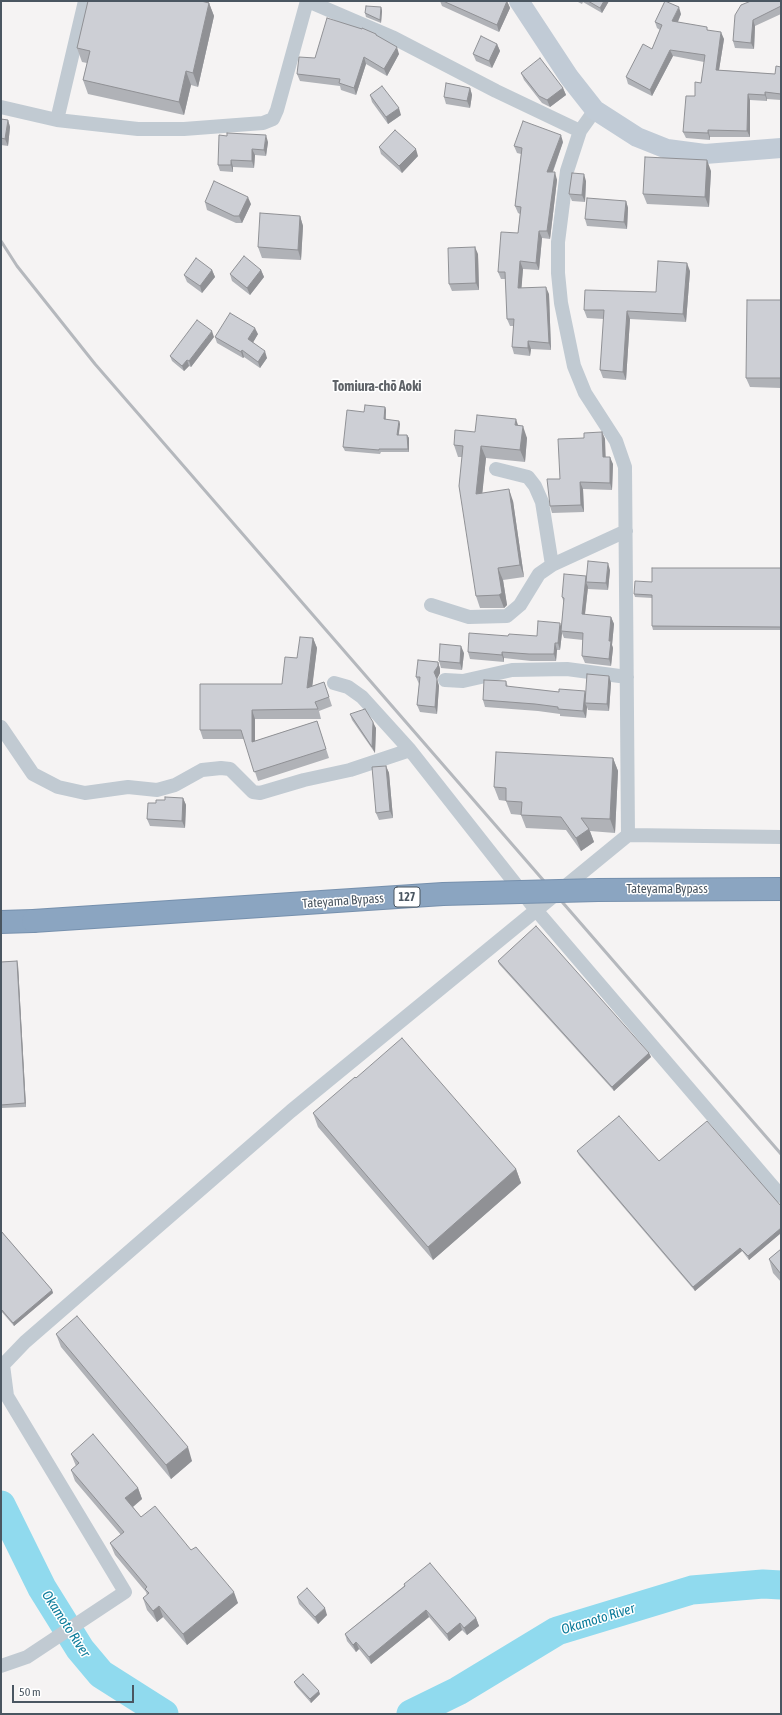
<!DOCTYPE html>
<html>
<head>
<meta charset="utf-8">
<style>
  body { margin:0 }
  #map { position:relative; width:782px; height:1715px; overflow:hidden; background:#f5f3f3; font-family:"Asap Condensed",sans-serif }
  canvas { display:block }
  .frame { position:absolute; inset:0; border:2px solid #4a5661; pointer-events:none }
  .scale { position:absolute; left:12px; top:1685px; width:122px; height:18px; box-sizing:border-box; border:2px solid #4a5661; border-top:0; padding-left:5px; font-size:12px; line-height:14px; white-space:nowrap; color:#4a5661; -webkit-text-stroke:3px #fff; paint-order:stroke }
</style>
</head>
<body>
<div id="map">
<canvas width="782" height="1715"></canvas>
<div class="frame"></div>
<div class="scale">50 m</div>
</div>
<script>
const ctx = document.querySelector('canvas').getContext('2d');
ctx.lineJoin = 'round';
function poly(rows) {
  const path = new Path2D();
  for (const r of rows) {
    path.moveTo(r[0], r[1]);
    for (let i = 2; i < r.length; i += 2) path.lineTo(r[i], r[i + 1]);
  }
  return path;
}
function strokePath(path, color, width, dash) {
  ctx.strokeStyle = color;
  ctx.lineWidth = width;
  ctx.lineCap = dash ? 'butt' : 'round';
  ctx.setLineDash(dash || []);
  ctx.stroke(path);
}
function fillPath(path, color) {
  ctx.fillStyle = color;
  ctx.fill(path, 'evenodd');
}
function drawText(font, color, halo, rows, align = 'center') {
  ctx.font = font + ' "Asap Condensed",sans-serif';
  ctx.lineWidth = 3;
  ctx.setLineDash([]);
  ctx.textBaseline = 'middle';
  ctx.strokeStyle = halo;
  ctx.fillStyle = color;
  for (const [text, x, y, turn = 0] of rows) {
    ctx.save();
    ctx.translate(x, y);
    ctx.rotate((+turn || 0) * Math.PI / 180);
    ctx.textAlign = isNaN(turn) ? turn : align;
    if (halo) ctx.strokeText(text, 0, 0);
    ctx.fillText(text, 0, 0);
    ctx.restore();
  }
}
strokePath(poly([
  [1,1505,42,1588,80,1649,101,1674,164,1714],
  [411,1714,458,1691,557,1631,692,1590,763,1584,781,1585]
]), '#90daee', 29);
const highway = poly([
  [1,922,33,921]
]);
strokePath(highway, '#7690ad', 24);
strokePath(poly([
  [308,1,394,38,496,91,580,131],
  [1,107,57,120,138,129,184,129,263,123,273,119,277,110,307,1],
  [595,110,580,131,567,171,558,242,558,273,561,303,574,366,585,393,616,441,625,467,628,835],
  [57,120,85,1],
  [496,469,528,477,535,486,542,502,552,565],
  [431,605,469,617,507,616,520,605,539,574,552,565,626,531],
  [445,680,463,681,512,670,567,669,627,677],
  [334,683,348,687,362,697,410,750,536,910,781,1196],
  [1,727,33,774,58,787,85,793,128,787,157,790,175,785,202,770,221,768,230,769,253,792,260,793,304,780,350,770,410,750],
  [1,1666,27,1657,125,1592,7,1396,3,1365,25,1342,291,1111,628,835,781,837]
]), '#c1cad2', 14);
strokePath(poly([
  [519,1,569,77,595,110,637,137,667,149,705,154,781,148]
]), '#c1cbd6', 20);
strokePath(highway, '#8ba5c1', 22);
strokePath(poly([
  [1,241,17,266,95,364,781,1154]
]), '#b5b8bd', 3);
const highwayBridge = poly([
  [33,921,443,894,598,890,781,889]
]);
strokePath(highwayBridge, '#7690ad', 24, []);
strokePath(highwayBridge, '#8ba5c1', 22);
fillPath(poly([
  [88,1,209,1,209,3,214,16,198,87,191,85,184,115,88,94,83,80,87,63,82,62,77,48],
  [440,1,507,1,510,8,499,32,442,6],
  [576,1,609,1,602,13,583,2,582,4],
  [751,1,781,1,781,14,755,26,754,49,735,48,733,41],
  [381,7,382,11,381,23,366,17,365,13],
  [681,14,678,22,708,30,724,39,719,70,775,74,781,67,781,100,767,99,767,101,750,100,750,137,710,137,710,140,686,138,683,132,695,96,701,83,704,62,673,56,652,96,628,84,626,77,652,49,660,30,657,28,655,22],
  [376,34,377,36,399,54,387,76,366,64,356,95,341,90,340,86,300,81,297,74,315,58],
  [497,44,500,51,492,68,476,61,473,54],
  [521,73,563,88,566,95,550,107,542,103,524,80],
  [470,88,472,95,470,108,446,104,444,97],
  [370,95,401,115,388,124,372,102],
  [1,119,8,120,10,127,8,146,1,145],
  [268,142,266,156,255,155,254,168,233,167,233,172,220,171,218,165],
  [563,142,553,172,557,180,550,239,542,238,539,270,523,269,521,288,549,294,551,350,531,349,530,356,514,354,512,347,514,326,510,326,507,319,506,279,501,279,498,272,518,233,520,214,518,213,515,206,521,154,517,153,514,146],
  [379,147,418,156,402,173,381,154],
  [711,171,709,207,647,204,643,194],
  [586,181,585,202,572,201,569,194],
  [626,201,628,208,627,229,587,226,585,219],
  [205,202,251,204,242,223,236,223,207,210],
  [300,216,303,226,301,260,262,258,258,247],
  [478,254,479,290,452,291,449,284],
  [212,270,215,277,202,293,187,282,184,275],
  [261,270,264,277,250,295,232,281,230,274],
  [690,271,686,322,630,319,626,380,603,378,600,370,604,319,587,318,584,310,656,292],
  [781,300,781,388,750,387,746,378],
  [258,334,253,342,267,358,260,368,244,357,243,358,217,343,215,337],
  [214,337,191,367,189,366,184,371,172,361,170,356],
  [385,407,386,410,386,420,399,421,400,424,399,435,407,435,409,438,409,452,381,452,380,454,345,451,343,447,364,412],
  [518,426,527,438,525,462,486,458,482,493,513,501,524,577,503,580,507,605,504,608,480,608,476,596,462,457,458,457,454,445,475,432],
  [602,432,605,439,605,457,613,464,612,490,583,489,584,512,552,513,550,506,560,479,584,438],
  [781,568,781,630,653,630,652,626,652,598,635,597,634,594,652,582],
  [610,570,608,590,588,589,588,587,585,615,611,617,614,624,612,645,613,648,611,666,585,663,582,656,583,640,564,638,562,633,560,650,557,650,556,661,531,661,504,658,504,662,470,659,468,652,508,636,537,636,561,627,564,603,562,597,586,576,586,577],
  [313,638,317,648,312,686,324,682,332,706,319,711,321,719,255,719,255,741,317,721,329,758,258,781,244,739,203,739,200,730,282,684,297,658],
  [464,653,462,670,441,668,439,661],
  [438,662,440,669,440,673,437,679,439,686,437,714,420,712,417,705,419,684,416,677],
  [609,676,611,683,609,711,588,710,587,707,586,718,560,716,560,714,538,711,485,707,483,700,506,681,508,687,559,692,586,694],
  [350,714,376,728,375,753,352,720],
  [613,758,618,771,615,833,590,831,594,842,581,851,566,830,526,828,521,815,511,814,506,801,499,800,494,787],
  [386,766,389,773,393,818,379,820,376,813],
  [183,798,186,805,185,828,150,826,147,819,156,803,165,800],
  [17,961,18,965,26,1107,1,1108,1,962],
  [498,961,649,1053,651,1057,614,1091,499,964],
  [356,1078,516,1169,521,1183,433,1260,318,1127,313,1113],
  [577,1151,659,1161,773,1198,781,1206,781,1233,749,1260,742,1251,695,1291,579,1155],
  [1,1231,52,1290,53,1293,14,1326,1,1311],
  [781,1249,781,1282,773,1273,769,1259],
  [56,1334,192,1461,171,1479,61,1347],
  [71,1454,138,1488,142,1499,133,1507,141,1517,191,1550,238,1603,187,1645,163,1617,157,1622,147,1610,143,1598,147,1595,146,1592,115,1555,110,1543,121,1535,75,1481,71,1470,76,1466],
  [404,1584,476,1618,479,1626,467,1635,462,1630,449,1641,429,1617,371,1664,359,1649,356,1652,347,1641,345,1634,404,1586],
  [297,1597,327,1615,318,1624,299,1604],
  [294,1682,320,1694,311,1703,296,1686]
]), '#b0b2b7');
fillPath(poly([
  [507,1,510,8,499,32,497,25],
  [604,1,609,1,602,13,600,8],
  [209,3,214,16,198,87,193,73],
  [381,7,382,11,381,23,380,20],
  [679,7,681,14,675,28,672,21],
  [753,20,755,26,754,49,751,43],
  [721,32,724,39,718,76,716,70],
  [497,44,500,51,492,68,489,61],
  [397,47,399,54,387,76,384,69],
  [670,50,673,56,652,96,650,90],
  [364,57,366,64,356,95,354,88],
  [186,71,191,85,184,115,179,102],
  [470,88,472,95,470,108,467,101],
  [563,88,566,95,550,107,547,100],
  [765,92,767,99,767,101,765,95],
  [748,94,750,100,750,137,747,131],
  [399,108,401,115,388,124,386,117],
  [8,120,10,127,8,146,5,139],
  [708,130,710,137,710,140,708,133],
  [266,135,268,142,266,156,264,150],
  [561,135,563,142,550,179,547,172],
  [252,149,255,155,254,168,252,161],
  [416,149,418,156,402,173,399,166],
  [231,160,233,167,233,172,231,165],
  [707,160,711,171,709,207,705,197],
  [555,172,557,180,550,239,547,231],
  [584,174,586,181,585,202,582,195],
  [248,197,251,204,242,223,239,216],
  [626,201,628,208,627,229,624,222],
  [300,216,303,226,301,260,298,250],
  [539,231,542,238,539,270,536,263],
  [475,247,478,254,479,290,476,283],
  [520,261,523,269,521,295,518,288],
  [687,263,690,271,686,322,683,314],
  [212,270,215,277,202,293,200,286],
  [261,270,264,277,250,295,247,288],
  [546,287,549,294,551,350,549,343],
  [627,311,630,319,626,380,623,372],
  [255,328,258,334,251,346,248,339],
  [212,331,214,337,191,367,189,361],
  [528,341,531,349,530,356,528,348],
  [242,350,244,357,243,358,241,352],
  [265,351,267,358,260,368,258,362],
  [187,360,189,366,184,371,182,366],
  [385,407,386,410,385,423,384,419],
  [516,419,520,431,515,425],
  [399,421,400,424,398,438,397,435],
  [523,426,527,438,525,462,520,450],
  [602,432,605,439,606,464,603,457],
  [407,435,409,438,409,452,408,449],
  [481,446,486,458,481,506,476,494],
  [610,457,613,464,612,490,610,483],
  [580,482,583,489,584,512,581,505],
  [509,489,513,501,524,577,520,565],
  [608,563,610,570,608,590,606,583],
  [498,568,503,580,507,605,504,608,499,595],
  [586,576,588,582,586,582,588,587,584,621,582,614],
  [611,617,614,624,612,645,613,648,611,666,609,659,609,641],
  [560,623,562,629,561,631,562,633,560,650,558,643],
  [313,638,317,648,311,697,307,688],
  [555,643,557,650,556,661,554,654],
  [461,646,464,653,462,670,460,663],
  [502,652,504,658,504,662,502,655],
  [438,662,440,669,440,673,437,679,439,686,437,714,435,707,434,672],
  [609,676,611,683,609,711,607,704],
  [585,691,588,698,585,703,587,707,586,718,583,711],
  [252,710,255,719,255,751,252,742],
  [373,722,376,728,375,753,372,747],
  [613,758,618,771,615,833,610,819],
  [386,766,389,773,393,818,390,811],
  [183,798,186,805,185,828,182,821],
  [589,829,594,842,581,851,576,838],
  [17,961,18,965,26,1107,25,1103],
  [649,1053,651,1057,614,1091,612,1087],
  [516,1169,521,1183,433,1260,428,1247],
  [781,1228,781,1233,749,1260,748,1256],
  [740,1248,742,1251,695,1291,693,1287],
  [52,1290,53,1293,14,1326,13,1323],
  [188,1447,192,1461,171,1479,166,1465],
  [138,1488,142,1499,129,1510,125,1498],
  [234,1592,238,1603,187,1645,183,1634],
  [159,1606,163,1617,157,1622,153,1611],
  [325,1608,327,1615,318,1624,315,1617],
  [426,1610,429,1617,371,1664,369,1657],
  [476,1618,479,1626,467,1635,464,1628],
  [460,1623,462,1630,449,1641,447,1634],
  [356,1642,359,1649,356,1652,353,1645],
  [319,1691,320,1694,311,1703,310,1699]
]), '#909195');
const building = poly([
  [88,1,201,1,209,3,193,73,186,71,179,102,83,80,90,51,77,48,88,1],
  [443,1,507,1,497,25,443,1],
  [588,1,604,1,600,8,588,1],
  [665,1,679,7,672,21,707,27,707,30,721,32,716,70,775,74,776,66,781,67,781,94,765,92,765,95,748,94,747,131,708,130,708,133,683,132,686,96,695,96,695,82,701,83,705,55,670,50,650,90,626,77,643,44,652,49,662,25,655,22,665,1],
  [751,1,781,1,781,6,753,20,751,43,733,41,735,15,741,5,751,1],
  [366,6,381,7,380,20,365,13,366,6],
  [327,18,362,29,362,28,376,34,376,35,397,47,384,69,364,57,354,88,339,83,340,79,297,74,299,57,315,58,327,18],
  [481,36,497,44,489,61,473,54,481,36],
  [540,58,563,88,547,100,539,96,521,73,540,58],
  [446,83,470,88,467,101,444,97,446,83],
  [382,86,399,108,386,117,370,95,382,86],
  [1,119,8,120,5,139,1,138,1,119],
  [523,121,561,135,547,172,555,172,547,231,539,231,536,263,520,261,518,288,546,287,549,343,528,341,528,348,512,347,514,319,507,319,505,272,498,272,501,232,518,233,521,207,515,206,522,148,514,146,523,121],
  [395,130,416,149,399,166,379,147,395,130],
  [227,133,266,135,264,150,252,149,252,161,231,160,231,165,218,165,219,135,227,136,227,133],
  [645,157,707,160,705,197,643,194,645,157],
  [572,173,584,174,582,195,569,194,572,173],
  [214,181,248,197,239,216,234,216,205,202,214,181],
  [587,198,626,201,624,222,585,219,587,198],
  [260,213,300,216,298,250,258,247,260,213],
  [475,247,476,283,449,284,448,248,475,247],
  [244,256,261,270,247,288,230,274,244,256],
  [196,258,212,270,200,286,184,275,196,258],
  [658,261,687,263,683,314,627,311,623,372,600,370,604,310,584,310,585,290,656,292,658,261],
  [747,300,781,300,781,378,746,378,747,300],
  [230,313,255,328,248,339,265,351,258,362,242,350,241,352,215,337,230,313],
  [197,320,212,331,189,361,187,360,182,366,170,356,197,320],
  [365,405,385,407,384,419,399,421,397,435,407,435,408,449,379,449,379,450,343,447,347,410,364,412,365,405],
  [477,415,516,419,515,425,523,426,520,450,481,446,476,494,509,489,520,565,498,568,502,593,499,595,476,596,459,486,463,446,454,445,455,430,475,432,477,415],
  [602,432,603,457,610,457,610,483,580,482,581,505,550,506,547,479,560,479,558,439,584,438,584,433,602,432],
  [588,561,608,563,606,583,586,582,588,561],
  [652,568,781,568,781,627,652,626,652,595,634,594,635,581,652,582,652,568],
  [564,574,586,576,582,614,611,617,609,641,611,641,609,659,582,656,583,633,561,631,564,598,562,597,564,574],
  [538,621,560,623,558,643,555,643,554,654,529,654,502,652,502,655,468,652,469,633,508,636,509,634,537,636,538,621],
  [300,637,313,638,307,688,324,682,329,697,315,702,318,709,252,710,252,742,317,721,326,749,254,772,241,730,200,730,200,684,282,684,285,657,297,658,300,637],
  [440,644,461,646,460,663,439,661,440,644],
  [418,660,438,662,438,666,434,672,437,679,435,707,417,705,420,677,416,677,418,660],
  [587,674,609,676,607,704,585,703,587,674],
  [484,680,506,681,506,686,559,692,559,689,585,691,583,711,558,709,558,707,535,704,483,700,484,680],
  [365,709,373,722,372,747,350,714,365,709],
  [496,752,613,758,610,819,581,818,589,829,576,838,561,817,521,815,522,802,506,801,506,788,494,787,496,752],
  [386,766,390,811,376,813,372,767,386,766],
  [165,797,183,798,182,821,147,819,148,803,156,803,156,800,165,800,165,797],
  [536,926,649,1053,612,1087,498,961,536,926],
  [17,961,25,1103,1,1105,1,962,17,961],
  [402,1038,516,1169,428,1247,313,1113,355,1077,356,1078,402,1038],
  [619,1116,659,1161,707,1121,781,1206,781,1228,748,1256,740,1248,693,1287,577,1151,619,1116],
  [1,1231,52,1290,13,1323,1,1309,1,1231],
  [781,1249,781,1274,769,1259,781,1249],
  [77,1316,188,1447,166,1465,56,1334,77,1316],
  [93,1434,138,1488,125,1498,141,1517,155,1506,191,1550,196,1547,234,1592,183,1634,159,1606,153,1611,143,1598,149,1593,145,1589,147,1587,110,1543,124,1532,71,1470,79,1463,71,1454,93,1434],
  [430,1563,476,1618,464,1628,460,1623,447,1634,426,1610,369,1657,356,1642,353,1645,345,1634,405,1586,404,1584,430,1563],
  [307,1588,325,1608,315,1617,297,1597,307,1588],
  [303,1674,319,1691,310,1699,294,1682,303,1674]
]);
fillPath(building, '#cdcfd5');
strokePath(building, '#909195', 1);
for (const [x, y, w] of [
  [407,897,26]
]) {
  const box = new Path2D();
  box.roundRect(x - w / 2, y - 10, w, 20, 3);
  ctx.fillStyle = '#fff';
  ctx.fill(box);
  strokePath(box, '#4a5661', 1);
}
drawText('bold 12px', '#4a5661', null, [
  ["127",407,897]
]);
drawText('13px', '#4a5661', '#fff', [
  ["Tateyama Bypass",667,889],
  ["Tateyama Bypass",343,901,-4]
]);
drawText('bold 14px', '#5f6368', '#fff', [
  ["Tomiura-chō Aoki",377,387]
]);
drawText('italic 14px', '#0c7c9b', '#fff', [
  ["Okamoto River",598,1619,-17],
  ["Okamoto River",66,1624,57]
]);
</script>
</body>
</html>
